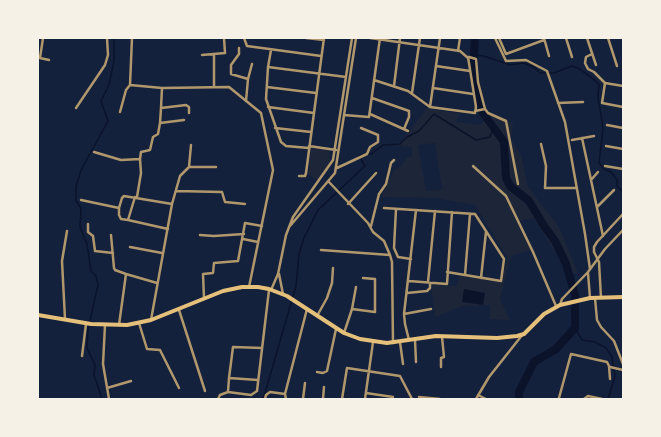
<!DOCTYPE html>
<html>
<head>
<meta charset="utf-8">
<style>
  body { margin:0 }
  #map { position:relative; width:661px; height:437px; overflow:hidden; background:#14213d; font-family:Figtree,sans-serif }
  canvas { display:block }
  .frame { position:absolute; inset:0; border:39px solid #f6f1e7; pointer-events:none }
</style>
</head>
<body>
<div id="map">
<canvas width="661" height="437"></canvas>
<div class="frame"></div>
</div>
<script>
const ctx = document.querySelector('canvas').getContext('2d');
ctx.lineJoin = 'round';
function fillPath(path, color) {
  ctx.fillStyle = color;
  ctx.fill(path, 'evenodd');
}
function poly(rows) {
  const path = new Path2D();
  for (const r of rows) {
    path.moveTo(r[0], r[1]);
    for (let i = 2; i < r.length; i += 2) path.lineTo(r[i], r[i + 1]);
  }
  return path;
}
function strokePath(path, color, width, dash) {
  ctx.strokeStyle = color;
  ctx.lineWidth = width;
  ctx.lineCap = dash ? 'butt' : 'round';
  ctx.setLineDash(dash || []);
  ctx.stroke(path);
}
fillPath(poly([
  [427,108,460,114,456,122,480,125,489,115,513,123,511,139,521,155,528,187,559,227,578,273,568,273,534,218,519,221,531,250,511,256,500,299,510,320,490,319,490,305,462,306,435,317,431,284,456,286,460,275,500,282,508,259,475,205,435,198,381,197,394,170,402,166,406,158,412,156,412,147,398,146],
  [435,143,442,189,426,191,418,145],
  [311,148,329,149,330,166,319,181,308,174]
]), '#1d2539');
fillPath(poly([
  [464,289,485,293,483,305,462,302]
]), '#0b132b');
strokePath(poly([
  [473,55,484,56,510,65,523,63,534,67,540,73,554,73,572,66,578,68,592,78,599,84,598,97,603,128,599,163,604,169,611,172,617,180,617,186,623,192],
  [367,154,371,154,383,145,400,144,407,137,419,131,434,114,476,140,490,137,493,128],
  [575,328,582,340,595,342,606,348,612,357,615,376,608,399],
  [102,399,94,375,95,365,87,348,88,329,98,285,96,276,91,271,87,244,80,227,81,208,76,201,76,187,81,170,108,121,101,101,109,85,114,61,114,38],
  [262,399,265,393,296,286,299,254,304,238,318,210,365,166,359,156,363,155]
]), '#0b132b', 1.5);
strokePath(poly([
  [475,38,473,73,478,94,483,113,504,142,506,178,510,186,529,201,544,226,555,241,566,264,575,295,575,328,556,349,534,362,519,392,519,399]
]), '#0b132b', 8);
strokePath(poly([
  [43,38,40,58,49,60],
  [244,38,247,46,321,56],
  [306,38,324,40],
  [370,38,460,51,468,58],
  [495,38,506,61,526,60,547,71,565,122,585,234,590,269],
  [499,38,506,54,544,40],
  [544,38,549,56],
  [566,38,572,57],
  [587,38,596,65],
  [608,38,617,66],
  [239,48,239,54,231,65,231,74,248,79],
  [271,50,268,67,266,99,281,142,286,146,309,148],
  [458,51,460,38],
  [592,54,586,57,585,63,588,69,594,72,605,83],
  [202,55,225,53,224,38],
  [469,57,476,59,478,82,485,109],
  [436,66,470,71],
  [268,67,346,77],
  [374,80,408,91,430,107,475,113,476,107,468,57],
  [130,85,162,88,229,87,261,113,273,170,249,287],
  [130,85,132,38],
  [394,86,400,38],
  [623,86,605,83,602,103,623,107],
  [214,87,214,55],
  [267,87,316,93],
  [162,88,161,108,186,105,189,107,189,113],
  [433,88,473,94],
  [412,93,420,38],
  [372,98,409,111,409,117,404,129],
  [246,101,248,79,252,64],
  [558,103,583,102],
  [268,107,314,113],
  [430,107,440,38],
  [76,108,105,65,108,55,107,38],
  [161,108,160,123,184,120],
  [475,111,485,109,488,113,506,121,518,184],
  [120,112,126,90,130,85],
  [370,114,408,131],
  [344,115,369,117,380,38],
  [607,125,623,128],
  [275,128,311,132],
  [582,138,603,236],
  [572,140,594,136],
  [541,144,546,166,545,188,577,188],
  [309,146,336,150],
  [606,146,623,149],
  [94,152,121,160,140,159,141,173,137,197],
  [140,159,141,152,150,150,153,137,158,134,160,123],
  [473,166,506,196,533,252,556,306],
  [605,166,623,169],
  [189,167,216,167],
  [337,168,367,154,370,147,378,142,378,135,361,128],
  [299,176,305,176,306,173,324,38],
  [591,180,598,172],
  [329,182,368,223,373,232,384,241,390,255,392,262,393,343],
  [176,191,222,192,225,202,245,204],
  [135,197,128,220,168,229],
  [81,200,119,208],
  [348,204,376,173],
  [597,207,614,190],
  [384,208,475,214,504,259,501,281,447,272],
  [396,209,394,248,398,257,411,259],
  [128,220,121,219,119,215,119,208,122,198,124,196,172,204],
  [88,224,88,232,93,236,95,251,113,253],
  [290,226,335,173,356,38],
  [371,226,379,194,386,184,391,163,394,160],
  [111,235,114,268,115,270,126,274],
  [200,235,214,236,244,234],
  [243,239,258,242],
  [130,247,162,253],
  [321,250,390,255],
  [588,273,590,298],
  [279,274,283,294],
  [465,275,470,214],
  [481,278,486,232],
  [409,281,447,284,452,212],
  [428,282,435,211],
  [271,290,278,274,286,235,293,217,333,160,352,38],
  [407,293,427,291,430,288,430,283],
  [204,298,203,274,213,273,214,263,238,261,245,223,262,226],
  [595,298,597,320,601,327,614,341,623,364],
  [601,298,599,262,594,252,594,247,597,242,623,214],
  [560,305,562,299,588,272,605,249,623,230],
  [352,309,375,312,375,279,363,278],
  [179,310,205,391],
  [404,314,431,309],
  [317,316,327,298,332,283,333,268],
  [65,319,62,261,67,231],
  [151,320,172,204,180,176,189,167,191,145],
  [139,323,147,349,160,350,179,388],
  [105,325,103,364,109,399],
  [119,325,126,274,157,283],
  [344,333,352,309,356,287],
  [409,340,405,324,404,314,416,210],
  [415,340,416,362],
  [400,342,403,364],
  [82,356,86,324],
  [441,367,441,358,444,357,442,337],
  [610,367,623,370],
  [317,372,323,373,327,371,336,329],
  [229,378,233,347,262,348],
  [107,388,131,381],
  [228,392,229,378,258,380],
  [366,393,393,397],
  [478,395,486,399],
  [419,397,440,399],
  [559,398,571,354,607,362,609,366,610,379],
  [218,399,220,395,228,392,251,395,257,391,269,290],
  [265,399,266,395,270,392,285,394],
  [286,399,285,394,307,309],
  [303,399,305,383],
  [323,399,324,387],
  [342,399,347,368,400,376,412,399],
  [365,399,373,342],
  [476,399,489,377,523,334],
  [584,399,588,396,602,399]
]), '#b1986c', 2.5);
strokePath(poly([
  [38,315,91,324,127,325,151,320,223,291,242,287,258,287,269,289,287,296,344,333,360,339,387,343,436,336,497,338,517,336,524,334,544,314,560,305,590,298,623,297]
]), '#e5c07b', 4);
</script>
</body>
</html>
